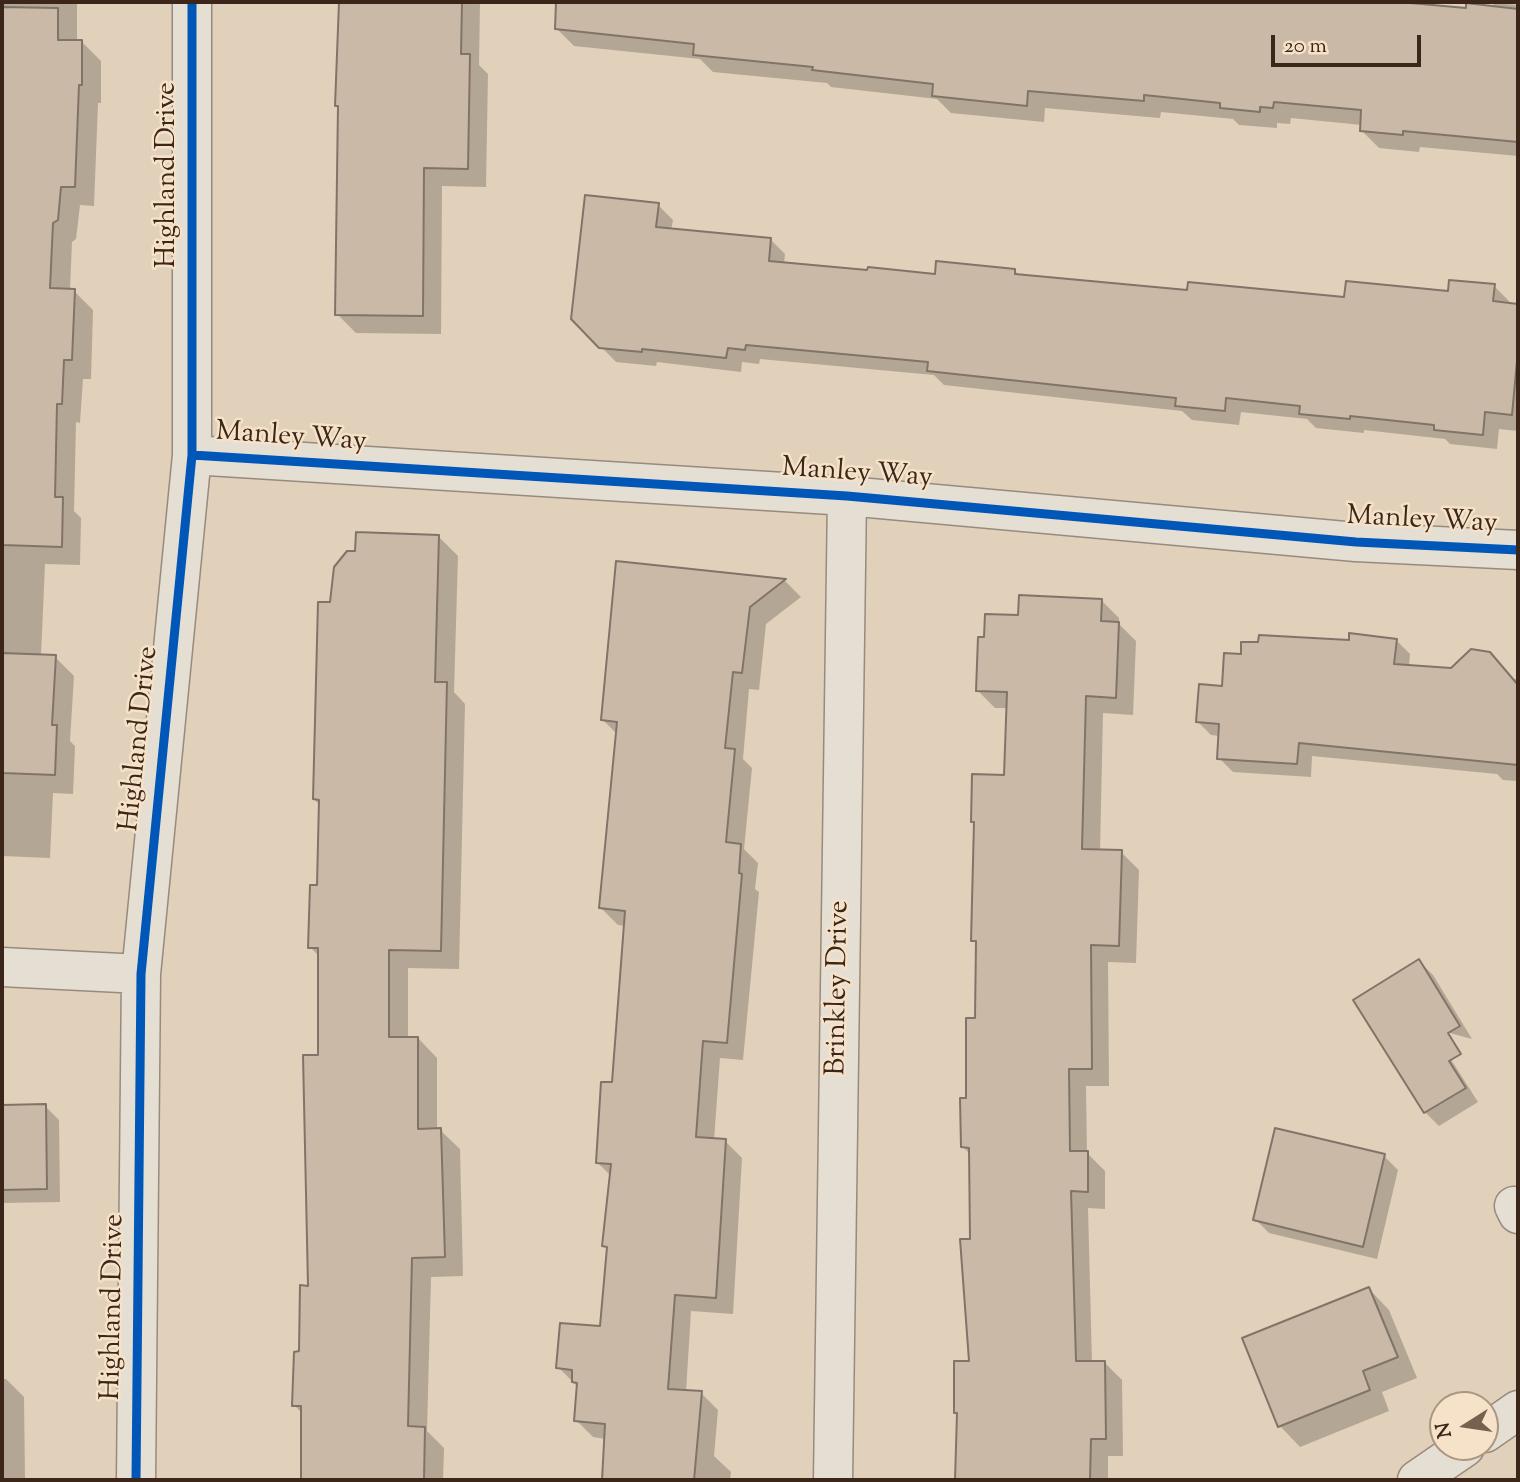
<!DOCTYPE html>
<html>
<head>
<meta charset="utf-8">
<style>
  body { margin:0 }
  #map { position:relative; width:1520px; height:1482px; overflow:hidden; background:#e1d0ba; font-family:"Sorts Mill Goudy",serif }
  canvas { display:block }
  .frame { position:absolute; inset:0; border:4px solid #3c2519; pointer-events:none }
  .north { position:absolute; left:1429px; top:1391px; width:70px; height:70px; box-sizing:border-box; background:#f5e2c8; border:2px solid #ab9682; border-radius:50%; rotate:258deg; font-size:19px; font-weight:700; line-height:28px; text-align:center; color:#3c2519 }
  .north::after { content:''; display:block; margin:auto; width:24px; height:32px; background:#766151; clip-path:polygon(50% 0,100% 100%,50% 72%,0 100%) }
  .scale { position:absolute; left:1271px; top:35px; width:150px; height:32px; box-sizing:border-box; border:4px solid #3c2519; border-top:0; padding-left:9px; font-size:21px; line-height:24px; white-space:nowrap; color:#3c2519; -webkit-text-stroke:5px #f5e2c8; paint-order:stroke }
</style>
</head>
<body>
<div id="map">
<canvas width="1520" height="1482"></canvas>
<div class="frame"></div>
<div class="north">N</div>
<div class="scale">20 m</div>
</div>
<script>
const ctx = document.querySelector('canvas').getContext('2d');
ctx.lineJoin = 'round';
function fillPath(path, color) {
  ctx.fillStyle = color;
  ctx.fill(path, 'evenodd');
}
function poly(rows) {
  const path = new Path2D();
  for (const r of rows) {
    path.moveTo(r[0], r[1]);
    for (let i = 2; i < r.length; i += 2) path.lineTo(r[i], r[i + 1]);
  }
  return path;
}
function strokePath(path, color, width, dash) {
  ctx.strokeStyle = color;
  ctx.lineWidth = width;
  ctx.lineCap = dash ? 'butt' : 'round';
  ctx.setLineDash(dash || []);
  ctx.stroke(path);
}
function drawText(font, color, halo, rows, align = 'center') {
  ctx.font = font + ' "Sorts Mill Goudy",serif';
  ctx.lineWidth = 5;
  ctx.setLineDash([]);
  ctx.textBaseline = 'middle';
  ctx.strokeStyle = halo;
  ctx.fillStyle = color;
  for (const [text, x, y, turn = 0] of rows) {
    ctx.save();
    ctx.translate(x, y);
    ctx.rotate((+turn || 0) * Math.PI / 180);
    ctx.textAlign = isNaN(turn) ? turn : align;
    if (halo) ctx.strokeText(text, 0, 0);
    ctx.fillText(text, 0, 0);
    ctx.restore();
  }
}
fillPath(poly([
  [2,2,77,2,77,42,82,42,101,61,101,103,98,103,94,206,80,205,76,239,72,242,70,290,74,291,93,310,91,379,83,379,80,423,76,422,74,511,81,518,80,565,45,564,41,656,55,657,74,676,70,741,75,746,73,794,53,793,50,858,2,856],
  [338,2,480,2,479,65,488,74,486,187,442,186,441,334,356,333,337,314,340,108,337,105,340,18,338,16],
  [560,2,1380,2,1467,10,1493,8,1494,3,1518,5,1518,156,1420,147,1419,152,1379,148,1362,131,1362,125,1291,118,1290,124,1277,123,1277,128,1239,125,1233,119,1161,112,1160,118,1045,108,1044,122,951,113,937,99,831,87,827,83,713,72,700,59,574,46,557,29],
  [658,205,673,220,671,230,771,240,785,254,784,264,936,276,1014,270,1020,276,1189,292,1346,299,1449,293,1494,286,1509,301,1508,304,1518,306,1518,431,1499,429,1497,449,1450,444,1445,439,1364,430,1364,433,1316,428,1307,419,1241,412,1239,425,1192,420,1182,411,944,385,934,375,760,359,759,364,742,362,741,372,657,362,656,366,616,362,573,318],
  [438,536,458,556,454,692,465,704,459,969,408,968,408,1038,418,1038,437,1058,437,1130,440,1130,460,1149,463,1276,431,1277,427,1431,444,1448,443,1480,303,1480,303,1414,294,1405,309,1287,320,1057,319,956,310,947,319,887,320,805,314,799,332,604],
  [617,563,785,581,801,597,766,624,759,690,749,689,743,759,752,768,744,849,758,863,755,889,759,892,743,1060,720,1058,714,1140,725,1141,742,1158,733,1314,691,1311,686,1392,701,1393,718,1410,714,1456,731,1472,730,1480,603,1480,606,1439,593,1437,576,1420,578,1387,558,1367,602,1328,609,1250,604,1246,612,1177,597,1162,614,1084,626,926,618,925,601,908,617,734,603,720],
  [1102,601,1119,618,1119,624,1136,641,1133,715,1103,713,1100,851,1121,852,1139,870,1136,963,1108,962,1109,1086,1086,1086,1087,1153,1105,1171,1105,1209,1088,1208,1092,1363,1105,1363,1122,1380,1123,1456,1108,1456,1108,1480,957,1480,959,1415,956,1412,971,1363,971,1155,963,1147,976,1019,978,945,973,940,976,824,973,821,1005,777,1008,708,995,708,977,690,985,639,1020,617],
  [1396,640,1410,654,1409,667,1452,670,1489,654,1513,679,1518,679,1518,781,1503,780,1497,774,1312,756,1311,777,1233,772,1219,758,1220,736,1211,735,1197,721,1224,688,1242,656,1350,642],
  [1419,961,1433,975,1472,1039,1431,1028,1478,1102,1439,1126,1425,1112],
  [45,1106,59,1120,60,1202,2,1203,2,1107],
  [1384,1156,1398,1170,1377,1259,1269,1233,1255,1219],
  [1369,1289,1389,1310,1417,1378,1382,1392,1389,1411,1300,1447,1280,1426,1245,1339],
  [2,1379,6,1379,24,1397,25,1480,2,1480]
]), '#0003');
const building = poly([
  [339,2,462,2,461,54,470,54,468,169,424,168,423,316,335,315,338,106,335,106,339,2],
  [556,2,1399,2,1466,8,1466,3,1518,9,1518,142,1403,131,1403,135,1360,131,1361,110,1274,102,1273,108,1260,107,1260,112,1220,108,1220,103,1144,95,1144,101,1028,91,1027,106,932,96,933,84,812,70,813,67,693,55,694,44,555,29,556,2],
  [2,7,58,8,58,40,82,40,82,85,79,85,75,187,61,187,58,220,53,223,50,288,75,289,72,360,64,360,62,404,57,404,55,497,63,497,62,547,2,545,2,7],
  [585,195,659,203,656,227,771,238,769,261,867,270,868,267,935,274,936,261,1015,269,1015,274,1187,290,1188,282,1344,297,1346,281,1448,291,1449,280,1495,284,1493,301,1518,304,1518,350,1512,415,1485,412,1483,435,1434,430,1434,425,1350,416,1350,419,1299,414,1300,406,1226,398,1225,411,1175,406,1176,398,927,371,928,362,746,345,745,350,728,348,726,358,642,349,642,352,599,348,571,319,585,195],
  [356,532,439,535,435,682,447,682,441,951,389,950,389,1037,418,1037,418,1129,441,1128,445,1257,412,1258,408,1426,425,1427,424,1480,301,1480,301,1406,292,1406,294,1352,299,1351,300,1285,308,1286,303,1055,318,1055,318,948,308,948,310,885,317,885,319,800,313,799,318,602,330,602,334,567,347,551,355,551,356,532],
  [616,561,786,579,750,607,742,673,733,672,725,748,735,749,726,842,741,844,739,873,742,874,727,1043,703,1041,696,1137,726,1139,716,1298,675,1295,668,1389,702,1391,694,1480,602,1480,605,1424,574,1421,577,1383,572,1382,572,1370,556,1368,560,1323,600,1326,607,1247,602,1246,611,1164,596,1163,601,1082,612,1082,625,911,599,908,617,722,601,720,616,561],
  [1019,595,1102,599,1101,621,1119,622,1116,698,1086,696,1082,849,1122,850,1119,946,1091,945,1092,1069,1069,1069,1070,1151,1088,1151,1088,1192,1071,1191,1076,1361,1105,1361,1106,1439,1091,1439,1090,1480,955,1480,957,1413,954,1413,954,1361,969,1361,960,1239,970,1239,969,1148,961,1147,960,1098,966,1098,966,1018,975,1018,976,941,971,941,974,822,971,822,972,774,1004,775,1007,692,976,691,978,637,984,637,985,614,1018,615,1019,595],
  [1349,633,1397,639,1394,664,1451,668,1471,649,1490,652,1518,685,1518,765,1299,743,1297,764,1217,759,1219,724,1196,722,1199,684,1222,686,1224,653,1241,654,1241,642,1258,642,1259,635,1349,640,1349,633],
  [2,653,56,655,52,725,57,725,55,775,2,773,2,653],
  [1419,959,1460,1026,1448,1033,1461,1054,1449,1061,1466,1088,1424,1113,1353,1000,1419,959],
  [46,1104,47,1189,2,1190,2,1105,46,1104],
  [1275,1128,1385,1154,1363,1247,1253,1220,1275,1128],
  [1369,1287,1398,1357,1363,1371,1370,1390,1278,1427,1242,1338,1369,1287]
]);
fillPath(building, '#cbb9a7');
strokePath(building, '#807468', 2);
const street = poly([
  [192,455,847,496,1356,542,1518,550],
  [2,967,141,974],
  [1514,1206,1518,1214],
  [1485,1433,1518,1410],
  [136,1480,141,974,192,455,192,2],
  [833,1480,847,496],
  [1417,1480,1465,1447]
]);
strokePath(street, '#978b7e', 41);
strokePath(street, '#e5ded3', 38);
strokePath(poly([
  [192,455,847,496,1356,542,1518,550],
  [136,1480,141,974,192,455,192,2]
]), '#0057b8', 9);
drawText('28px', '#3c2519', '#f5e2c8', [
  ["Highland Drive",169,175,-90],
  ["Manley Way",291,439,4],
  ["Manley Way",857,475,4],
  ["Manley Way",1422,522,3],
  ["Highland Drive",141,739,-84],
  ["Brinkley Drive",840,988,-89],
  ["Highland Drive",115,1307,-89]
]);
</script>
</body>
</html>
